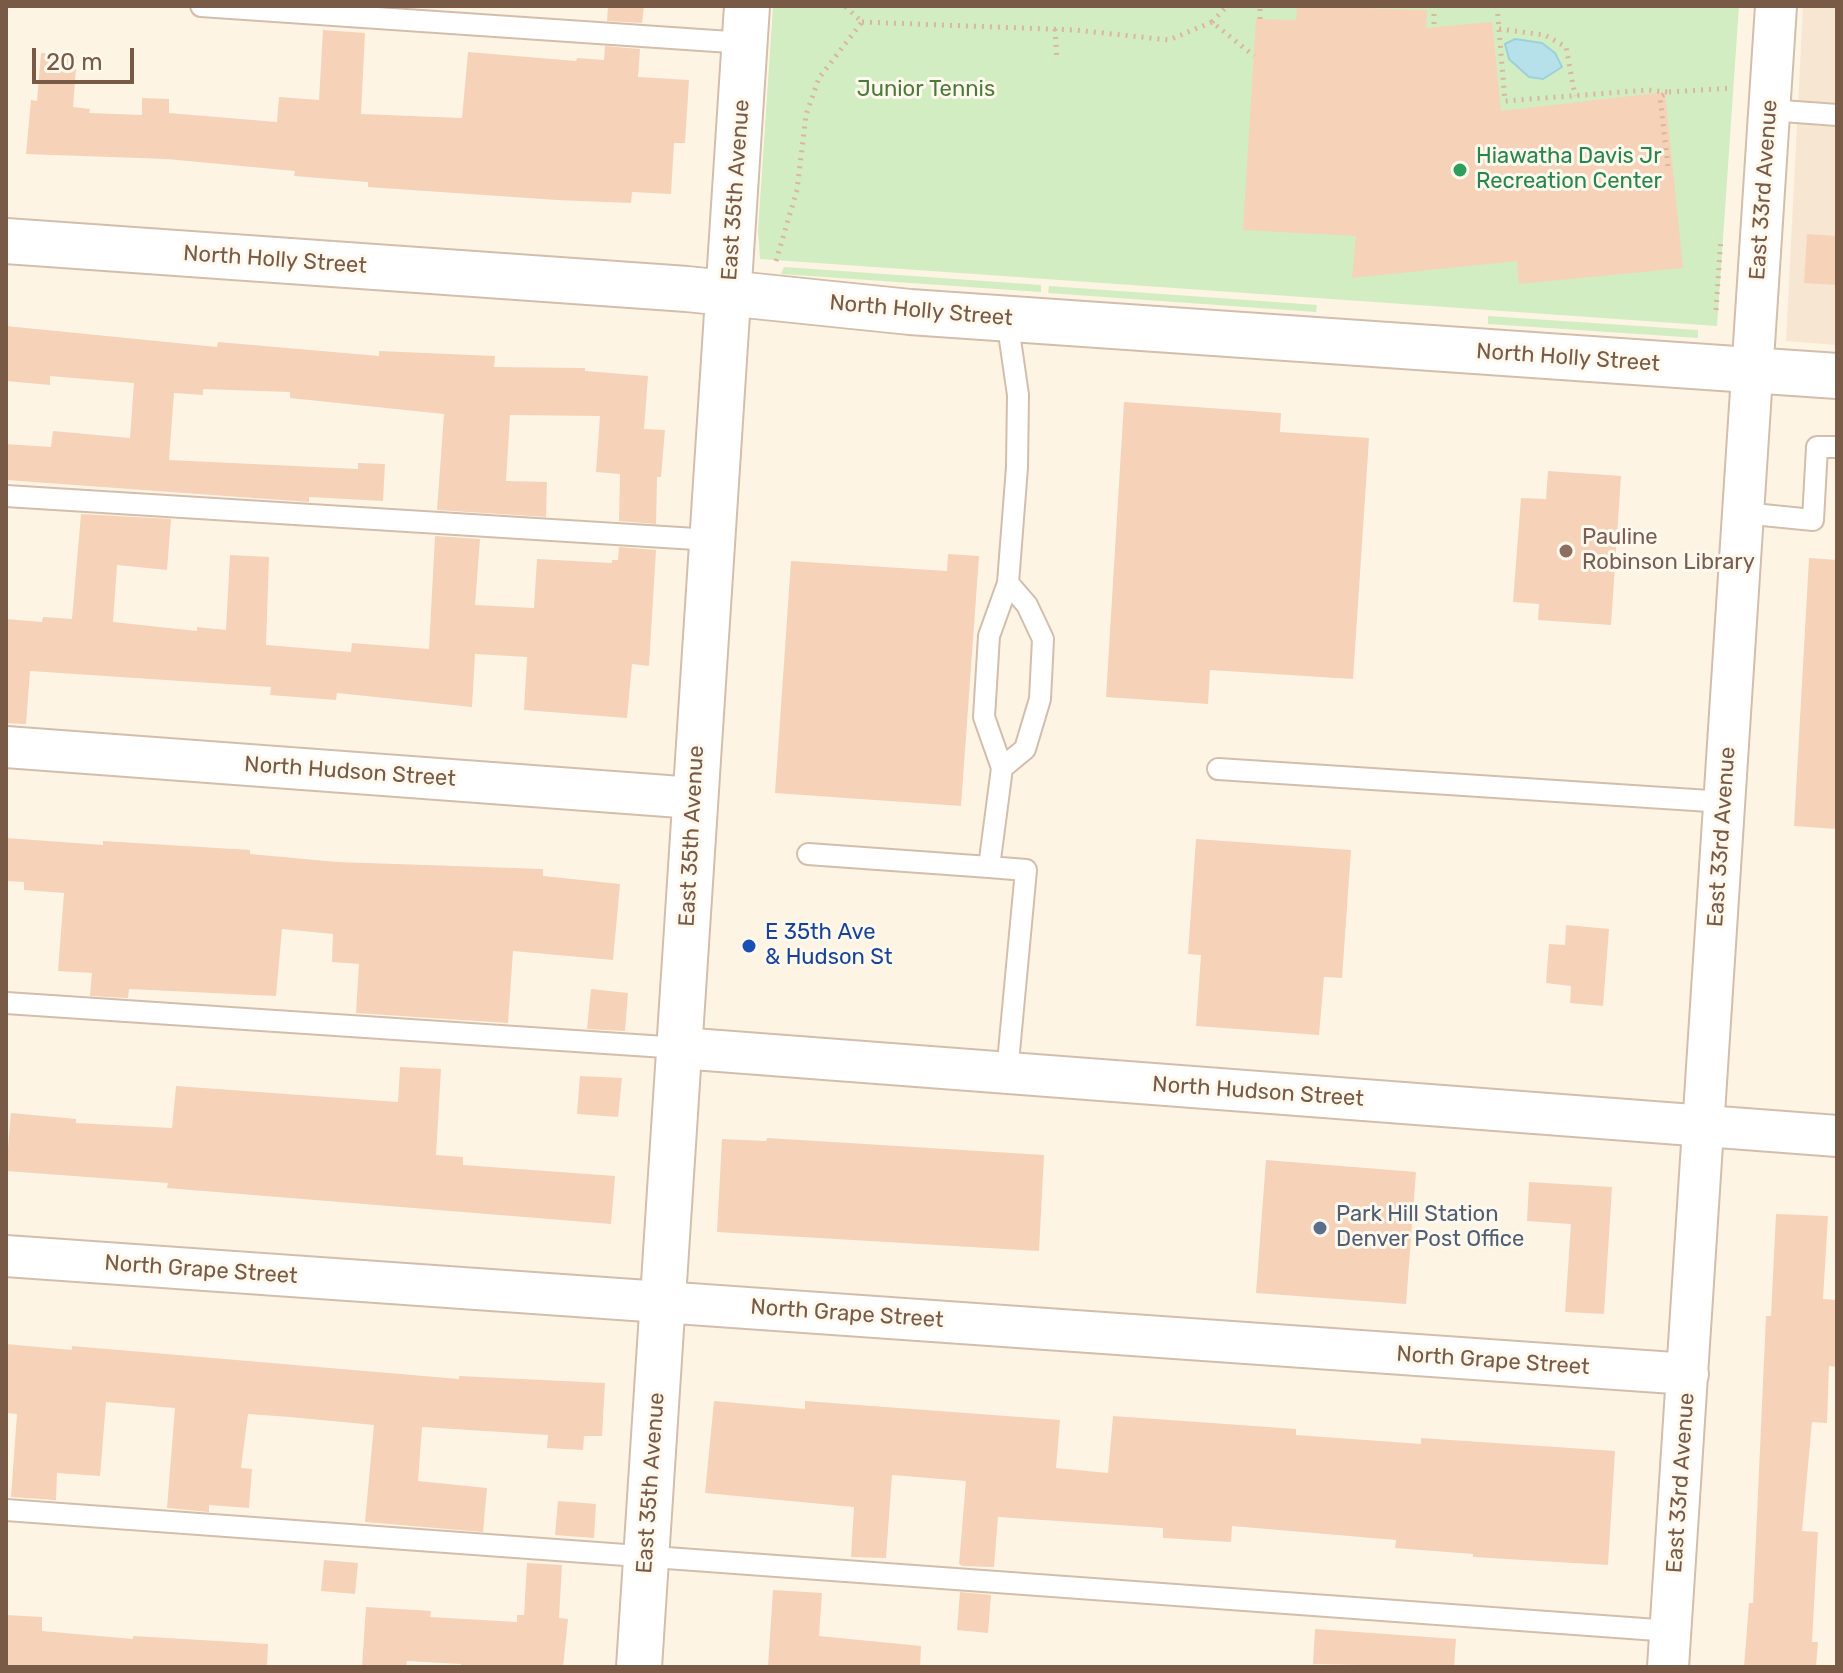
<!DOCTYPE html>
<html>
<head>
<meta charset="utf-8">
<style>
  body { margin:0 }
  #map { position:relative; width:1843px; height:1673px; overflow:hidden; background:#fef4e4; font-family:Rubik,sans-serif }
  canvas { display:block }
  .frame { position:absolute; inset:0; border:8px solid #795a47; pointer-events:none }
  .scale { position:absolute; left:32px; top:48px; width:102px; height:36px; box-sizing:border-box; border:4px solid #795a47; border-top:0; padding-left:10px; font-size:24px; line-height:28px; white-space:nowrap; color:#795a47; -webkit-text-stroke:6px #fff8ec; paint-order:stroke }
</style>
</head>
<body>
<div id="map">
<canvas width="1843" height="1673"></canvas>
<div class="frame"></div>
<div class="scale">20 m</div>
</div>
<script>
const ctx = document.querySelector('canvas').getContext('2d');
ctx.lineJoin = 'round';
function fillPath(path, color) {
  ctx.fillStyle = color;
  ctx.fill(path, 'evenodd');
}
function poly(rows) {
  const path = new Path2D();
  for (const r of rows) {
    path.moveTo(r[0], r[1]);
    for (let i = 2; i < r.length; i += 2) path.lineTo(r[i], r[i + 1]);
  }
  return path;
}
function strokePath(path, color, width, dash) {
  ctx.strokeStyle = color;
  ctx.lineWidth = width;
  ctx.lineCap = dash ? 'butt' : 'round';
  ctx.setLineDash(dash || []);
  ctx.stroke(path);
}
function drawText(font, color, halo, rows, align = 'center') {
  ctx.font = font + ' Rubik,sans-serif';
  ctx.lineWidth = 6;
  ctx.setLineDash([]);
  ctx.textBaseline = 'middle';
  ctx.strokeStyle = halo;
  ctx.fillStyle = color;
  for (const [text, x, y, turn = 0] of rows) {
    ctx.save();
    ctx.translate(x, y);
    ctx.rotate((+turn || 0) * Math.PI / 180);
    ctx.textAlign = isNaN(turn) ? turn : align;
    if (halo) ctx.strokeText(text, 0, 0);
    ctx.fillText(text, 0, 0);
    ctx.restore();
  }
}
fillPath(poly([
  [1803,6,1837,6,1837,345,1786,341]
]), '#f7e6d2');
fillPath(poly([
  [773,6,1739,6,1717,326,760,259,758,231],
  [784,267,1041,285,1041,292,781,274],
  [1049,286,1317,305,1316,312,1048,293],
  [1488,316,1698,330,1698,338,1488,324]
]), '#d2edc1');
const water = poly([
  [1515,39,1542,43,1555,53,1562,67,1543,79,1529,77,1509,59,1505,44,1515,39]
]);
fillPath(water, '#b6e1ea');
strokePath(water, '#9cd1dc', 2);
fillPath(poly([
  [608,6,644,6,642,23,607,21],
  [1297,6,1427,10,1426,28,1492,22,1501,111,1665,92,1683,268,1519,284,1517,261,1352,278,1356,236,1243,230,1256,19,1296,20],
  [323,30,365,33,361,114,462,118,468,52,576,61,577,58,604,60,605,46,640,49,638,77,689,80,685,143,674,143,671,194,632,192,631,203,557,200,368,187,368,182,294,176,295,171,167,159,26,154,31,100,37,101,41,53,77,56,73,107,90,109,89,113,142,115,142,98,169,99,169,113,277,122,279,97,319,100],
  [1807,234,1837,236,1837,285,1804,283],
  [6,326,217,347,218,342,379,356,379,351,495,356,494,367,585,368,585,371,648,376,644,429,665,430,661,477,657,477,656,524,619,521,620,474,596,472,600,416,510,415,506,481,547,482,546,517,437,510,444,414,290,398,290,392,203,389,203,395,174,393,169,460,358,469,358,463,385,464,383,501,309,497,309,502,6,480,6,444,51,447,53,431,130,438,134,383,50,376,50,385,6,381],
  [1124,402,1281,413,1280,432,1369,438,1353,679,1210,670,1208,704,1106,697],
  [1548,471,1621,476,1611,625,1538,620,1539,604,1513,602,1521,498,1546,499],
  [81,514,171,519,167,570,117,565,113,622,197,631,197,627,226,630,230,555,269,557,266,645,351,652,352,643,429,649,435,536,480,539,475,605,534,608,537,559,612,563,612,560,618,560,619,547,656,550,649,666,632,664,627,718,524,710,527,657,475,654,472,707,337,693,336,700,270,695,271,687,30,671,26,724,6,723,6,619,42,622,43,617,72,619],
  [948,554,979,556,961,806,775,793,791,561,947,571],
  [1809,558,1837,560,1837,829,1794,826],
  [6,838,103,845,103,841,250,850,250,854,337,862,543,869,543,876,620,884,613,960,513,951,508,1023,356,1013,359,964,332,962,333,934,282,929,276,996,129,989,128,998,90,996,92,973,58,971,64,893,24,890,24,882,6,881],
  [1196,839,1351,850,1342,978,1324,977,1319,1035,1196,1026,1201,955,1188,954],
  [1566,925,1609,929,1603,1006,1570,1003,1571,986,1546,983,1549,944,1565,945],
  [591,989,628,993,625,1031,587,1029],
  [400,1067,441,1069,436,1155,463,1157,463,1165,615,1176,611,1224,167,1188,168,1183,6,1171,11,1113,76,1119,76,1123,172,1128,176,1086,398,1102],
  [580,1076,622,1078,618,1117,577,1114],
  [767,1138,1044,1155,1039,1251,717,1232,722,1139,766,1141],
  [1266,1160,1416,1172,1406,1304,1256,1293],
  [1529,1182,1612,1187,1604,1314,1565,1312,1571,1224,1527,1221],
  [1776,1214,1828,1216,1823,1299,1837,1300,1837,1367,1829,1366,1827,1423,1812,1422,1802,1531,1818,1532,1812,1642,1818,1642,1816,1667,1744,1667,1749,1603,1753,1603,1766,1316,1771,1316],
  [6,1344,72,1350,72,1346,459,1379,459,1376,605,1383,602,1436,584,1436,583,1450,547,1448,548,1435,422,1427,418,1481,487,1488,483,1532,365,1522,374,1425,290,1417,248,1414,241,1468,252,1469,249,1508,209,1505,209,1512,167,1508,175,1408,106,1402,100,1476,57,1473,56,1500,11,1497,17,1414,6,1413],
  [714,1401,805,1409,805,1401,1060,1420,1056,1468,1108,1473,1113,1416,1296,1429,1296,1435,1421,1444,1421,1438,1615,1451,1608,1565,1473,1557,1473,1554,1395,1548,1396,1540,1232,1526,1231,1542,1163,1538,1163,1528,998,1517,994,1567,962,1566,959,1564,966,1481,892,1475,886,1558,851,1557,854,1507,705,1493],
  [558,1501,596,1504,594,1538,555,1535],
  [324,1560,358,1563,355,1594,321,1591],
  [527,1563,562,1565,559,1618,568,1619,563,1667,461,1667,461,1664,407,1661,406,1667,362,1667,366,1607,431,1611,430,1617,517,1622,517,1615,524,1615],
  [773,1590,822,1593,819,1636,921,1646,920,1667,768,1667],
  [960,1592,991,1595,988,1633,957,1630],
  [6,1615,42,1617,42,1631,133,1639,133,1636,268,1644,267,1667,6,1667],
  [1315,1629,1456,1639,1454,1667,1313,1664]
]), '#f6d2b9');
const service = poly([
  [201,6,745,43],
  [1769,110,1837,115],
  [6,496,712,540],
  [1743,513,1813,520,1817,447,1837,447],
  [1002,768,1025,749,1040,699,1043,639,1027,605,1008,583],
  [1218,769,1725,802],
  [808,854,989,867],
  [6,1003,680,1048],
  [1007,1073,1026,870,989,867,1002,768,984,717,989,636,1008,583,1017,467,1018,395,1007,319],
  [6,1510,1671,1631]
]);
const minor = poly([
  [6,747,694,798],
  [680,1048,1837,1136],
  [6,1256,1688,1374],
  [1668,1667,1776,6]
]);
const tertiary = poly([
  [6,241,687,289,910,312,1837,376],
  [639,1667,747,6]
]);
strokePath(service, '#d3beac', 24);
strokePath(minor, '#d3beac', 44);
strokePath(tertiary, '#d3beac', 48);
strokePath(poly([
  [1434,6,1434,28],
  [1497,6,1505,101,1648,90,1668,92],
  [1260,19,1260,6],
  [862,22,1075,30,1169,40,1212,22,1254,56],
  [1212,22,1227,6],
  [1055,29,1057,61],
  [1499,29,1545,35,1566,47,1575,96],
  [1668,166,1660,97,1668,92,1733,88],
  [776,261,797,190,806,115,819,78,862,22,845,6],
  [1716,310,1721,238]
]), '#dbb69c', 5, [2, 6]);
strokePath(service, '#fff', 20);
strokePath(minor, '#fff', 40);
strokePath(tertiary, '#fff', 44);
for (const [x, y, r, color] of [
  [1460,170,8,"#2e9e5b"],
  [1566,551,8,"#8d6e63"],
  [749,946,8,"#1a4fb4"],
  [1320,1228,8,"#5c6f8a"]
]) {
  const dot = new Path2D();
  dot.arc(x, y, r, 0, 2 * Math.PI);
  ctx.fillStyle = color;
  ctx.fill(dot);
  strokePath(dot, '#fff8ec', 3);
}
drawText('22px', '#4c7a3c', '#fff8ec', [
  ["Junior Tennis",926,90]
]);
drawText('22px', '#27864d', '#fff8ec', [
  ["Hiawatha Davis Jr",1476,157],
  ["Recreation Center",1476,182]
], 'left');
drawText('22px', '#795a47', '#fff8ec', [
  ["East 35th Avenue",736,190,-86],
  ["East 33rd Avenue",1764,190,-86],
  ["North Holly Street",275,260,4],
  ["North Holly Street",921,311,5],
  ["North Holly Street",1568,358,4],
  ["North Hudson Street",350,772,4],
  ["East 35th Avenue",692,836,-87],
  ["East 33rd Avenue",1722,837,-86],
  ["North Hudson Street",1258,1092,4],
  ["North Grape Street",201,1270,4],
  ["North Grape Street",847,1314,4],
  ["North Grape Street",1493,1361,4],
  ["East 35th Avenue",651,1483,-86],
  ["East 33rd Avenue",1681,1483,-86]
]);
drawText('22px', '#785e54', '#fff8ec', [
  ["Pauline",1582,538],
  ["Robinson Library",1582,563]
], 'left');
drawText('22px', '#164399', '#fff8ec', [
  ["E 35th Ave",765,933],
  ["& Hudson St",765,958]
], 'left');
drawText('22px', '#4e5e75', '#fff8ec', [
  ["Park Hill Station",1336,1215],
  ["Denver Post Office",1336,1240]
], 'left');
</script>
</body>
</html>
